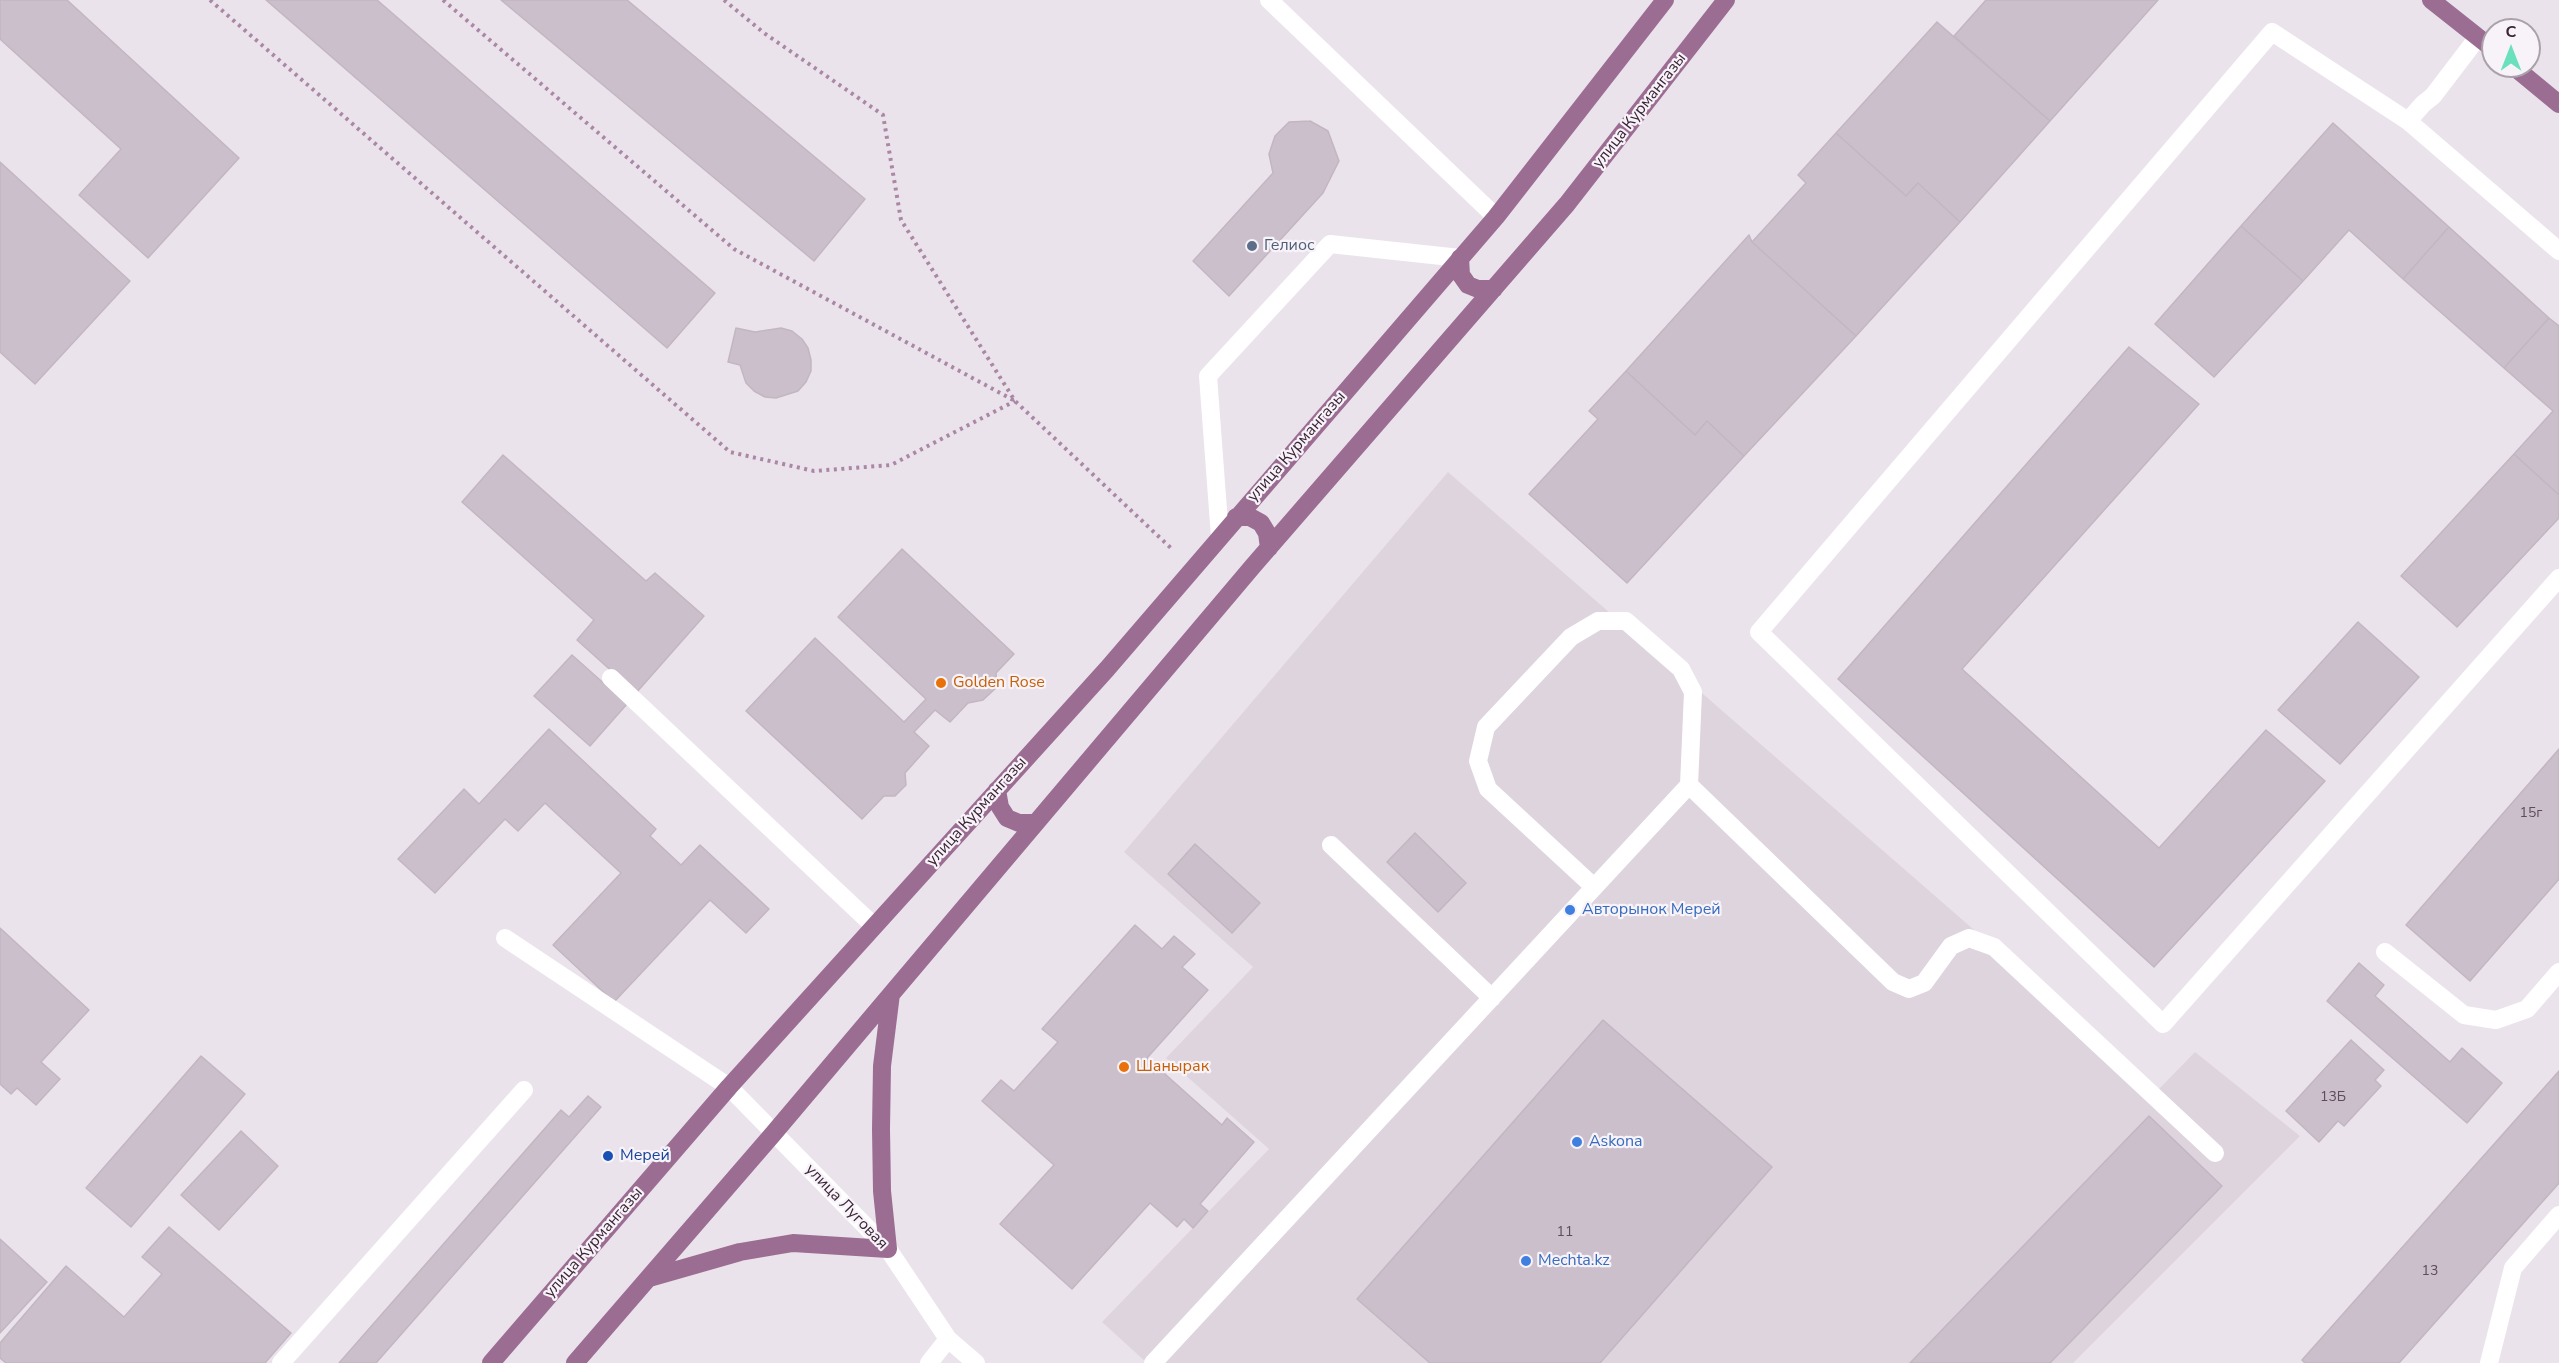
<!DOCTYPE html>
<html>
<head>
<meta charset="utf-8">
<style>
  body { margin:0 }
  #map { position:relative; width:2559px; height:1363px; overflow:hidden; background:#ebe3eb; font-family:"Nunito Sans",sans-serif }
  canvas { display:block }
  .north { position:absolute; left:2481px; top:18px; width:60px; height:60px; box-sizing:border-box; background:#f7f3f8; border:2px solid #aba1aa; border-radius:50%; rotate:0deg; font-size:16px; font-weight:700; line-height:24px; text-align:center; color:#3a2536 }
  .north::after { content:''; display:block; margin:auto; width:21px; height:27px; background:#6be0bd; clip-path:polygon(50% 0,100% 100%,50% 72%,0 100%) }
</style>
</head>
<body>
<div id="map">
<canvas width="2559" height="1363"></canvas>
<div class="north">С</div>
</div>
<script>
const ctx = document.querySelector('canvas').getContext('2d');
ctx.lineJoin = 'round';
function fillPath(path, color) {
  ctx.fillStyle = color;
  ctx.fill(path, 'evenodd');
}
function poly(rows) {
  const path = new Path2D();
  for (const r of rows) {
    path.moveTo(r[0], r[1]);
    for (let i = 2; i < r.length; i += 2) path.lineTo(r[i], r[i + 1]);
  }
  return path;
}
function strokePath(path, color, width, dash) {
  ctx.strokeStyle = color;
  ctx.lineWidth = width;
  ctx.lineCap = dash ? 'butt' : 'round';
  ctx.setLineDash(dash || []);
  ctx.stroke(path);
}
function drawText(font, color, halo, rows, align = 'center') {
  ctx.font = font + ' "Nunito Sans",sans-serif';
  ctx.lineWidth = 4.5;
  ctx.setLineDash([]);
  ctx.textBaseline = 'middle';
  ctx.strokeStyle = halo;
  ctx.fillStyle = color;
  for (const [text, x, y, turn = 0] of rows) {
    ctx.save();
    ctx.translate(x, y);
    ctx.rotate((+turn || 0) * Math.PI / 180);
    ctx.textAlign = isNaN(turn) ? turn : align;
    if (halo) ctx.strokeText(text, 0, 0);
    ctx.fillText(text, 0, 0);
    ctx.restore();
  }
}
fillPath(poly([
  [1448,472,2158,1090,2195,1052,2300,1136,2073,1363,1147,1363,1102,1322,1269,1149,1166,1058,1253,967,1124,852]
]), '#ded4de');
const building = poly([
  [0,0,67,0,239,158,148,258,79,195,121,149,0,39,0,0],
  [266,0,377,0,715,293,667,348,266,0],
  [501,0,627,0,865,199,814,261,501,0],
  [1986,0,2158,0,2050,121,1954,36,1986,0],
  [1937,22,2050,121,1960,222,1918,183,1906,196,1836,133,1937,22],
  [1310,121,1328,131,1339,161,1323,193,1229,296,1193,261,1273,173,1269,154,1275,136,1289,122,1310,121],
  [2333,123,2449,227,2403,279,2349,230,2303,281,2241,226,2333,123],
  [1836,133,1906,196,1918,183,1960,222,1856,336,1752,242,1806,183,1798,175,1836,133],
  [0,162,130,281,35,384,0,352,0,162],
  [2241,226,2303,281,2214,377,2155,324,2241,226],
  [2449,227,2549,318,2504,368,2403,279,2449,227],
  [1749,235,1752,242,1856,336,1744,456,1707,421,1695,435,1626,371,1749,235],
  [2549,318,2559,326,2559,495,2514,454,2553,411,2504,368,2549,318],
  [736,328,755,332,781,328,792,331,802,339,808,348,811,360,811,371,806,382,798,391,776,398,765,397,754,391,746,383,740,365,728,362,736,328],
  [2129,347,2199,404,1962,669,2159,848,2266,730,2325,781,2154,967,1838,679,2129,347],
  [1626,371,1695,435,1707,421,1744,456,1627,583,1529,494,1598,419,1589,411,1626,371],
  [2514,454,2559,495,2559,518,2457,627,2401,576,2514,454],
  [503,455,646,581,655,573,704,616,636,693,577,640,594,620,462,502,503,455],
  [902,549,1014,654,996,673,997,687,983,700,968,703,950,722,935,710,914,732,929,746,905,773,906,785,895,796,884,796,862,819,746,711,815,638,904,722,926,699,838,617,902,549],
  [2358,622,2419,677,2340,764,2278,710,2358,622],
  [572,655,627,704,590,746,534,696,572,655],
  [549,729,656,829,650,836,681,865,700,845,769,909,746,933,710,900,614,1002,553,945,621,873,545,803,518,831,505,819,435,893,398,859,464,789,479,804,549,729],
  [2559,749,2559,879,2470,981,2406,925,2559,749],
  [1415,833,1466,883,1438,912,1387,862,1415,833],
  [1195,844,1260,903,1232,933,1168,874,1195,844],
  [1135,925,1162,949,1174,936,1195,954,1182,967,1208,990,1147,1058,1222,1125,1227,1118,1254,1142,1200,1204,1208,1211,1193,1228,1184,1219,1177,1227,1150,1203,1072,1289,1000,1224,1054,1165,982,1101,1001,1080,1014,1091,1058,1042,1042,1029,1135,925],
  [0,928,89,1010,41,1062,60,1079,36,1105,17,1088,11,1094,0,1084,0,928],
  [2359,963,2384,985,2375,996,2450,1062,2462,1048,2502,1083,2467,1123,2327,1001,2359,963],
  [1603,1020,1772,1167,1600,1363,1430,1363,1357,1299,1603,1020],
  [2351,1040,2384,1070,2375,1080,2381,1086,2344,1126,2338,1121,2319,1142,2286,1111,2351,1040],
  [201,1056,245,1094,131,1227,86,1188,201,1056],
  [2559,1071,2559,1183,2399,1363,2305,1363,2302,1360,2559,1071],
  [588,1096,601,1107,376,1363,339,1363,561,1110,569,1117,588,1096],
  [2149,1116,2222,1186,2050,1363,1910,1363,2149,1116],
  [241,1131,278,1166,219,1230,181,1195,241,1131],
  [169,1227,291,1333,265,1363,6,1363,0,1358,0,1343,66,1266,124,1317,162,1274,142,1257,169,1227],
  [0,1239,47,1282,0,1333,0,1239]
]);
fillPath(building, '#cbbfcb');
strokePath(building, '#c3b6c3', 1.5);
strokePath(poly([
  [210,0,730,452,814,471,891,465,1015,401],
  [443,0,734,249,1015,401],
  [724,0,764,33,883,115,901,220,1015,401,1173,550]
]), '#aa87a5', 4, [3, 4.5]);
strokePath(poly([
  [1269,0,1496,217],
  [2408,121,2423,104,2433,96,2478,37],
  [2559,251,2408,121,2272,32,1759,632,2163,1024,2559,578],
  [1220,537,1208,376,1330,244,1460,258],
  [611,678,874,926],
  [1331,845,1492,998],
  [1594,887,1488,789,1478,761,1486,727,1571,637,1598,621,1626,621,1681,669,1693,692,1689,785],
  [505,938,729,1087,888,1249,948,1339,976,1363],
  [2385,952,2464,1015,2496,1020,2527,1009,2559,972],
  [281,1363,524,1090],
  [929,1363,948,1339],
  [1153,1363,1689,785,1893,982,1909,989,1924,983,1951,946,1969,938,1994,947,2215,1153],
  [2489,1363,2513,1268,2559,1215]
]), '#fff', 18);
strokePath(poly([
  [2431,0,2493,49],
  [2513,66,2559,104],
  [1460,258,1461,275,1468,285,1478,289,1494,289],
  [1236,517,1250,517,1261,523,1267,533,1269,548],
  [997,790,1000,807,1007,818,1019,823,1035,823],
  [649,1278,740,1252,793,1243,888,1249,882,1191,881,1129,882,1066,891,994],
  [491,1363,729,1087,1107,669,1496,217,1665,0],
  [575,1363,773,1134,1253,566,1567,204,1726,0]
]), '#9b6d92', 18);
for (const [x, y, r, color] of [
  [1252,246,6,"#5c6f8a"],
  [941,683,6,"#e8710a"],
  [1570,910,6,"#3f7fe0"],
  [1124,1067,6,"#e8710a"],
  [1577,1142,6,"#3f7fe0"],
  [608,1156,6,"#1a4fb4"],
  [1526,1261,6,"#3f7fe0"]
]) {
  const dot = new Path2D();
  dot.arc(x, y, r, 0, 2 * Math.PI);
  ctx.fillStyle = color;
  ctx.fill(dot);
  strokePath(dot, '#f7f3f8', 2);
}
drawText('14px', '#5e4c5b', null, [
  ["15г",2531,814],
  ["13Б",2333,1098],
  ["11",1565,1233],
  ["13",2430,1272]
]);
drawText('16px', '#3a2536', '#f7f3f8', [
  ["улица Курмангазы",1640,111,-52],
  ["улица Курмангазы",1297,447,-49],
  ["улица Курмангазы",977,812,-48],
  ["улица Луговая",846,1207,46],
  ["улица Курмангазы",594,1243,-49]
]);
drawText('16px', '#4e5e75', '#f7f3f8', [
  ["Гелиос",1264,246]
], 'left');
drawText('16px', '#c56008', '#f7f3f8', [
  ["Golden Rose",953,683],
  ["Шанырак",1136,1067]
], 'left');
drawText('16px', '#366cbe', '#f7f3f8', [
  ["Авторынок Мерей",1582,910],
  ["Askona",1589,1142],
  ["Mechta.kz",1538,1261]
], 'left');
drawText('16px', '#164399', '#f7f3f8', [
  ["Мерей",620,1156]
], 'left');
</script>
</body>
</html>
